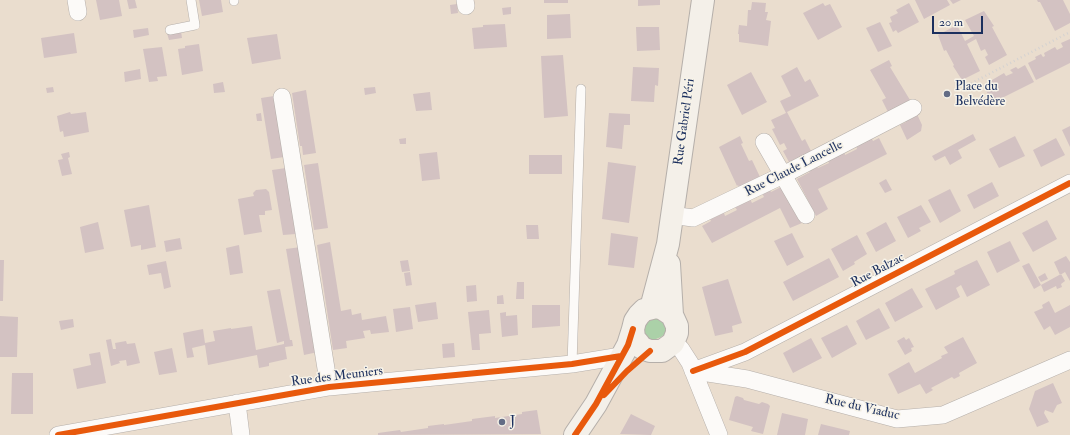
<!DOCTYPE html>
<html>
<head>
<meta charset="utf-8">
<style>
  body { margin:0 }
  #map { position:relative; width:1070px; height:435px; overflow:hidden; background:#eaddce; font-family:"IM FELL Double Pica",serif }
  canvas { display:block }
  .scale { position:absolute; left:932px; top:16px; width:51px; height:18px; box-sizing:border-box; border:2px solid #1b2f5e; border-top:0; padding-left:5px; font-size:12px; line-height:14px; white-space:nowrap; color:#1b2f5e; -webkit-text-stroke:3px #f7f3e8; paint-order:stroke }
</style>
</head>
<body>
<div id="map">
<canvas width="1070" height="435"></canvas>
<div class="scale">20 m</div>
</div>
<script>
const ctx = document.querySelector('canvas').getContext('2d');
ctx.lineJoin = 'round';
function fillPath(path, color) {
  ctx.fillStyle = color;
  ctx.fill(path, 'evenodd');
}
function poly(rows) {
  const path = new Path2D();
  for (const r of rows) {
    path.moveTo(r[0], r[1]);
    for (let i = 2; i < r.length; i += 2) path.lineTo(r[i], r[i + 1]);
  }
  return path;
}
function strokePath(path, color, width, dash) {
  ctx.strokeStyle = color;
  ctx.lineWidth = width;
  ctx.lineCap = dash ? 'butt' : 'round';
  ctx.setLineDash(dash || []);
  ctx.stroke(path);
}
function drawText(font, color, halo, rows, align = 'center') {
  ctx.font = font + ' "IM FELL Double Pica",serif';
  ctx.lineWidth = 3;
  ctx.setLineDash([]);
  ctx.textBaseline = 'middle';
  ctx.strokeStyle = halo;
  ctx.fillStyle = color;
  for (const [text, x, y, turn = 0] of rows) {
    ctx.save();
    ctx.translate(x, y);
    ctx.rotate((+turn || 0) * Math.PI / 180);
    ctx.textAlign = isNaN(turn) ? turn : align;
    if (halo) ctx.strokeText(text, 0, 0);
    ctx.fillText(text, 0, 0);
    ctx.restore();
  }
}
fillPath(poly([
  [648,317,663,319,666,328,665,334,661,337,656,339,650,339,646,336,643,331]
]), '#abd1a8');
fillPath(poly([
  [96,0,119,0,122,16,100,20],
  [127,0,135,0,137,8,129,9],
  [199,0,221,0,223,12,202,16],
  [544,0,568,0,568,3,544,3],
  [638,0,660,0,660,5,638,6],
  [915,0,947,0,950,5,924,19],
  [950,0,961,0,953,4],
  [1037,0,1063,0,1070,14,1070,23,1055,31,1040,2,1038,2],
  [752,2,766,3,765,12,768,12,766,20,771,21,768,46,739,42,739,34,738,34,739,25,747,26,748,10,751,10],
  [823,3,825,6,830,4,842,27,818,40,803,13],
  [909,3,919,22,898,33,896,30,893,32,889,23,892,22,890,17,898,13,896,10],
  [457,4,458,13,451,14,450,5],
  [511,7,511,14,503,15,502,8],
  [984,11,994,26,992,27,1007,55,989,65,985,57,988,55,985,49,981,51,976,39,967,44,980,71,962,80,953,66,954,65,946,50,944,51,938,35,957,25,965,41,974,36,965,20],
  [570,14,571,38,547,39,547,15],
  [880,22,892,46,878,52,866,28],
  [505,24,507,47,474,49,472,28,483,27,483,25],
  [636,27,659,27,660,50,637,51],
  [148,28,149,35,134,38,133,30],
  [181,31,182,38,169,40,167,33],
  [74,33,77,53,44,58,41,38],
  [277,34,281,59,252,64,247,38],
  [1070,39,1070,63,1036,80,1028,63,1036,59,1035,57,1041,54,1043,57,1045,56,1044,53,1055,47,1057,50,1063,47,1061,43],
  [199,44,203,71,182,75,178,49,185,48,185,46],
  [162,47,167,76,157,77,158,81,149,82,143,49],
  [563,55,568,116,544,118,541,56],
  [889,60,892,66,890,67,910,100,899,106,889,114,882,100,886,98,870,70],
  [1025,65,1034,82,992,103,984,86,992,81,992,80,1004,73,1006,76,1013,73,1010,70,1016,67,1018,69],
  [633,67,659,68,658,86,655,85,654,102,631,101],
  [797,67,805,82,810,79,819,96,787,112,802,141,805,139,812,153,800,159,799,157,789,162,783,151,787,149,784,143,780,145,772,129,775,128,771,120,786,113,780,101,791,96,781,76],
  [140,69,141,79,125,82,124,72],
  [751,72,767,102,742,115,727,85],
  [223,82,225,92,214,93,213,84],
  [53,87,54,92,47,93,46,88],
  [375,87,376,93,365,95,364,88],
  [306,90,316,153,303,155,302,146,300,146,292,93],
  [430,92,432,110,416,111,413,94],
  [274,96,284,157,271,159,261,98],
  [70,112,71,114,86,112,89,132,64,137,63,131,60,132,57,116],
  [261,113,262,121,257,121,256,114],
  [609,113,630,114,630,125,624,125,622,149,606,147],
  [917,114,922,125,921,131,907,140,900,125,906,122,906,120],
  [1070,126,1070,147,1062,130],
  [973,134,976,140,958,150,962,158,950,165,945,156,935,161,932,156],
  [740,136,743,143,741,144,749,161,752,160,760,177,740,190,738,185,737,186,719,147],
  [1015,136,1025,156,999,168,989,149],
  [871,137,873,141,879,138,887,154,818,189,828,209,816,216,797,179,810,172,808,170,816,166,818,168,829,163,828,160,844,151,845,155,857,149,856,145],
  [406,138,406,144,400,144,399,139],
  [1056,138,1065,155,1041,167,1033,150],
  [69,152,70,157,68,158,72,174,62,176,58,160,63,159,61,154],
  [437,152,440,179,422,181,419,154],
  [529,155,562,155,562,174,529,174],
  [608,162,636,166,629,223,602,219],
  [318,163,328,228,314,230,304,165],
  [286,168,296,234,283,235,272,170],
  [886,179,892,190,885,193,879,183],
  [992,182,999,196,974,209,967,195],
  [783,186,802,223,790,228,780,208,712,243,702,226,711,221,710,219,724,213,725,216,737,210,735,207,750,199,752,203,764,197,762,193,770,189,771,192],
  [266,189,269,192,272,210,265,211,265,215,259,215,262,232,244,235,238,199,254,196,253,193,256,190],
  [950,189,961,211,940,223,928,200],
  [149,205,156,247,141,250,141,245,131,247,124,210],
  [921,205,931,222,919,228,921,231,908,238,897,217],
  [1047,220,1057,239,1033,252,1022,233],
  [98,222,104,249,85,253,80,227],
  [886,222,896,241,876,252,866,233],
  [526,225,538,225,539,239,527,239],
  [611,233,638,237,634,268,608,265],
  [792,233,804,257,787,266,774,241],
  [857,235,867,254,854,262,855,264,843,271,831,249],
  [180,238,182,249,166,252,164,241],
  [1010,241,1020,261,997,273,987,252],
  [330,242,341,311,351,309,352,315,361,313,362,320,386,316,389,332,371,334,370,330,363,331,365,338,346,341,347,348,333,350,317,245],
  [239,245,243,273,230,275,226,248],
  [301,247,318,352,304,355,286,249],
  [1066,256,1070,262,1070,281,1065,272,1060,275,1054,262],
  [829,258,839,277,793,301,783,282],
  [0,260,4,260,3,301,0,301],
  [408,260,410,271,402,272,400,261],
  [977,260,990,285,967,297,961,285,956,288,960,297,936,310,925,289,955,274,954,271],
  [166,261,171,287,164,289,161,273,149,275,147,265],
  [1029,263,1041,285,1034,289,1022,266],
  [410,272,412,285,406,286,404,273],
  [1045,273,1048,279,1041,282,1038,277],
  [1061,274,1065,281,1061,284,1062,287,1057,289,1056,286,1044,292,1041,285],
  [728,279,742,323,732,326,733,332,715,336,702,287],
  [517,282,524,282,524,299,516,299],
  [476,285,477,301,467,302,466,286],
  [912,288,923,307,895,322,885,303],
  [280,289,290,340,292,340,293,346,285,347,287,359,269,363,269,366,259,368,257,355,208,365,205,345,192,348,194,357,187,358,183,333,203,329,205,343,215,341,213,331,231,328,231,329,252,326,256,350,284,344,284,341,277,343,267,291],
  [503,295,504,304,497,304,497,296],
  [1049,301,1055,313,1070,305,1070,327,1055,335,1050,326,1044,330,1034,312,1043,308,1042,305],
  [436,302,438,319,418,322,415,305],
  [532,305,560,305,560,326,532,328],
  [410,307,413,329,396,332,393,309],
  [879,308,890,328,866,340,856,321],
  [489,310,491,333,479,334,480,350,472,350,468,312],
  [506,312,506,316,517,315,518,335,502,337,500,313],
  [0,316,18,317,17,357,0,357],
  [73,319,74,327,61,330,59,321],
  [847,325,857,344,832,358,821,338],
  [904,337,906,340,909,338,914,347,911,348,912,351,905,355,897,341],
  [963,337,977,363,959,373,960,376,954,379,952,377,931,388,933,390,926,394,920,384,898,394,888,374,909,362,915,373,942,358,941,356,948,353,944,347],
  [811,338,822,358,793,373,783,353],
  [111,339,113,349,116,349,115,343,126,341,127,344,135,343,140,363,127,366,126,360,119,361,120,363,111,366,106,340],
  [454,343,455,357,443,358,442,344],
  [172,348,177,372,159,375,154,352],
  [100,352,106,383,77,389,73,369,91,365,89,354],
  [12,373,33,373,33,414,11,414],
  [1053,383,1062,403,1057,405,1053,413,1045,410,1044,413,1049,422,1037,427,1029,409,1035,391],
  [737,396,743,398,744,400,759,404,762,402,768,404,770,406,763,434,751,431,753,427,729,420,735,397],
  [537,410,541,434,378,435,378,433,400,430,401,432,428,428,428,426,444,424,444,425,472,421,472,419,495,416,495,418,522,414,522,412],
  [782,413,808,419,805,435,777,435],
  [631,414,655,426,651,435,620,434],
  [821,424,850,431,849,435,818,435]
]), '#d3c2c2');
const lane = poly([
  [234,0,234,1],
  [170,30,195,25,191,0],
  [572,364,581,89]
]);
const street = poly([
  [76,0,78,12],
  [465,0,466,6],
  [282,97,329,387],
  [764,142,806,215],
  [671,215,693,218,783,175,913,108],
  [673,343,681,349,690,363,719,435],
  [693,371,745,352,1070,183],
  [695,371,747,379,897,419,943,415,1070,360],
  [237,403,241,435],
  [58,435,329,387,572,364,621,356]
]);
const secondary = poly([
  [669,264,672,315,677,326,677,333,673,343,662,351,650,351,642,348,639,344,634,338,633,329,635,321,639,315,644,310,656,307,663,309,672,315],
  [651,308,668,244,703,0],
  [575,435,596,404,628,345,633,329]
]);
strokePath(lane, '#b5afaa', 10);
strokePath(street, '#b5afaa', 18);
strokePath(secondary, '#b5afaa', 24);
strokePath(poly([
  [964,87,1070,32]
]), '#d4d2d1', 2.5, [1, 3]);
strokePath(lane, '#fcfaf8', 9);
strokePath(street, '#fcfaf8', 17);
strokePath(secondary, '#f4f0e9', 22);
strokePath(poly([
  [693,371,745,352,1070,183],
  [604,395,627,371,650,351],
  [58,435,329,387,572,364,621,356],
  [575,435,596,404,628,345,633,329]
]), '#e8590c', 6);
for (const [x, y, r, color] of [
  [947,94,4,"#636c85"],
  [502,422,4,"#636c85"]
]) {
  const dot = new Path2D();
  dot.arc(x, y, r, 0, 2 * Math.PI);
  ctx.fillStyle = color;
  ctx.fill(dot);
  strokePath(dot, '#f7f3e8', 1.5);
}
drawText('13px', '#1b2f5e', '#f7f3e8', [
  ["Place du",955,87],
  ["Belvédère",955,102],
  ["J",510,422]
], 'left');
drawText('13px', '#1b2f5e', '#f7f3e8', [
  ["Rue Gabriel Péri",685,122,-82],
  ["Rue Claude Lancelle",794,169,-27],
  ["Rue Balzac",878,271,-28],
  ["Rue des Meuniers",337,377,-7],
  ["Rue du Viaduc",862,408,13]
]);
</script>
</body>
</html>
